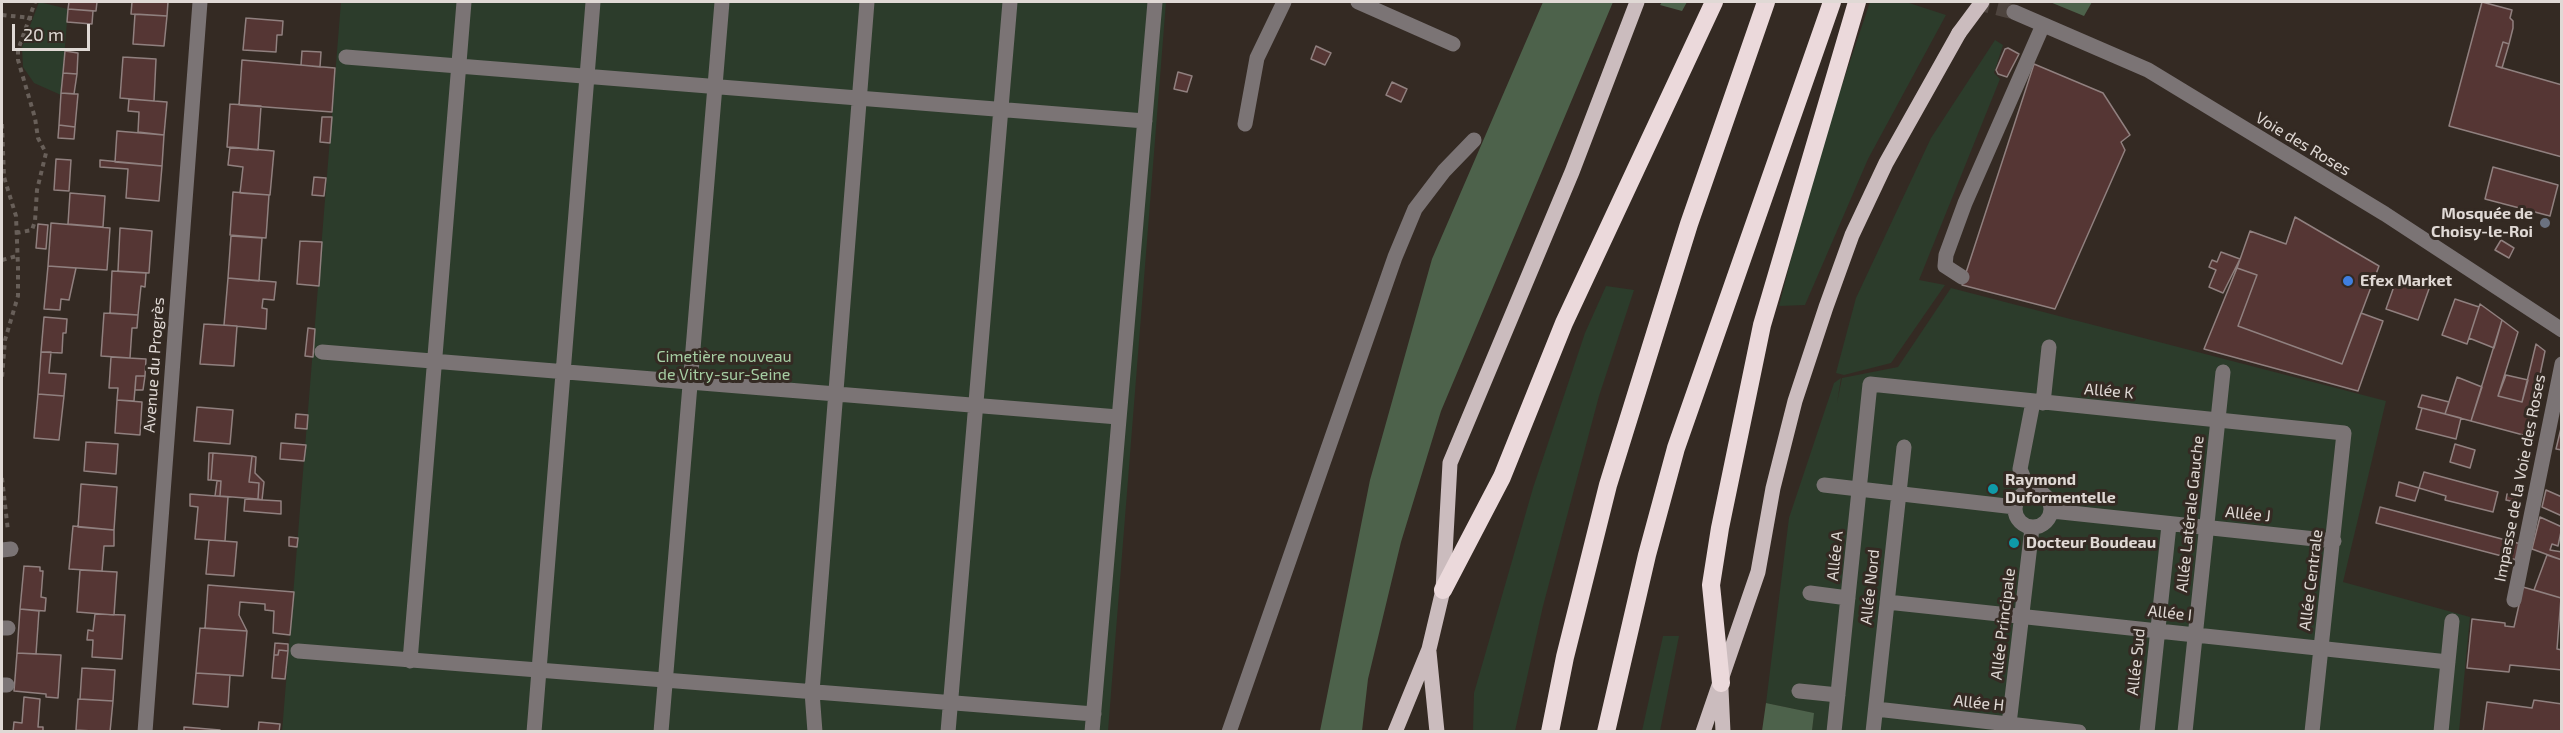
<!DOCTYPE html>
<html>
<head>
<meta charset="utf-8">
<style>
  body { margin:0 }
  #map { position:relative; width:2563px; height:733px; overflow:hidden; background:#342a23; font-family:"Exo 2",sans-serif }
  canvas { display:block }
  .frame { position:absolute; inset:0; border:3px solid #e0d9d5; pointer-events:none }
  .scale { position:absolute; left:12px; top:24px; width:78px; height:27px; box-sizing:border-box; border:3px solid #e0d9d5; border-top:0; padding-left:8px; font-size:18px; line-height:21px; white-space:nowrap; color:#e0d9d5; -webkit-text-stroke:4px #342a23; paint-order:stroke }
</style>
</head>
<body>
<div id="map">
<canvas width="2563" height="733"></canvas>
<div class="frame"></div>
<div class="scale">20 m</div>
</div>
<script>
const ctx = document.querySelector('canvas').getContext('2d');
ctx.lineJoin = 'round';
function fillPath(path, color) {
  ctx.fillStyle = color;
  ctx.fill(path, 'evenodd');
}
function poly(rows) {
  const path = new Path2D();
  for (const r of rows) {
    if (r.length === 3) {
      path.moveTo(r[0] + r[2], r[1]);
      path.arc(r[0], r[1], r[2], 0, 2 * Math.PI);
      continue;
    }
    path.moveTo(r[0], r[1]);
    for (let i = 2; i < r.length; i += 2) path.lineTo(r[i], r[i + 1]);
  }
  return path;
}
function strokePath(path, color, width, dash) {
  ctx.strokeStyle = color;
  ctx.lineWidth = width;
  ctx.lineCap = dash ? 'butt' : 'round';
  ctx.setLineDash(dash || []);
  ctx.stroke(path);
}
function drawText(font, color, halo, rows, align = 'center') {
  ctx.font = font + ' "Exo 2",sans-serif';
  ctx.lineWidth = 6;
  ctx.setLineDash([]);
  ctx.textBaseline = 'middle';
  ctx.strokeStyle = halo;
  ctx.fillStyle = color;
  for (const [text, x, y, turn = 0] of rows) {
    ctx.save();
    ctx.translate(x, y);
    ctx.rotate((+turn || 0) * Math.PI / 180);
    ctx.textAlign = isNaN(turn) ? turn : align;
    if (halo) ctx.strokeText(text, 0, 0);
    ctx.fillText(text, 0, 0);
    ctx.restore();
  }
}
fillPath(poly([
  [39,2,68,9,61,95,34,83,23,67,22,47],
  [341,2,1166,2,1108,731,282,732],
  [1870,2,1906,2,1946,15,1868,159,1805,305,1779,306,1815,165],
  [1995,40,2003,45,1994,73,2000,79,1919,280,1945,285,1891,363,1844,375,1836,373,1856,298,1931,138],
  [1606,286,1634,290,1599,396,1543,606,1515,731,1473,731,1474,693,1533,488,1585,333],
  [1951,288,2386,401,2343,582,2470,617,2459,731,1812,732,1813,713,1766,703,1789,518,1834,383,1841,378,1837,403,1842,378,1898,367],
  [1663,636,1679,636,1660,731,1642,731]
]), '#2c3c2b');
fillPath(poly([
  [1543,2,1613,2,1441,411,1401,542,1368,679,1362,731,1320,731,1370,480,1432,259],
  [1662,2,1687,2,1682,11,1660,5],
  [2050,2,2092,2,2084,16],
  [1766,703,1814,713,1812,731,1762,731]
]), '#4d624b');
const building = poly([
  [69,2,97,2,96,11,68,9,69,2],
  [132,2,168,2,167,16,131,14,132,2],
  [2482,2,2512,10,2510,18,2513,21,2513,28,2509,44,2503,42,2496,66,2562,85,2562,157,2449,126,2482,2],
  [68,9,93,11,92,24,67,22,68,9],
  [135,14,167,16,164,46,133,44,135,14],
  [246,18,283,21,282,35,277,35,276,52,243,50,246,18],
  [2503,42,2509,44,2502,68,2496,66,2503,42],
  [1316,46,1331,53,1325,65,1311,59,1316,46],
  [2008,48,2019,54,2007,77,1998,74,1996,70,2005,49,2008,48],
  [65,51,78,53,77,74,63,73,65,51],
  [302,51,321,52,320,67,301,65,302,51],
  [123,57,156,59,154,101,120,98,123,57],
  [242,60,335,68,332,112,239,105,242,60],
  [2034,64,2103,93,2130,135,2121,142,2125,150,2055,309,1962,285,2034,64],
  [1178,72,1192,76,1187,92,1174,89,1178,72],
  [63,73,77,74,74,94,61,93,63,73],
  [1392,82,1407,89,1401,102,1386,95,1392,82],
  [61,93,78,94,75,127,59,125,61,93],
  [129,99,167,102,164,135,138,132,139,112,128,111,129,99],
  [230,104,261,106,258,150,227,147,230,104],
  [322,117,332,117,330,143,320,142,322,117],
  [59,125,75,127,74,139,58,138,59,125],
  [117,131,164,135,162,166,115,162,117,131],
  [230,147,274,151,270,195,240,193,243,167,228,165,230,147],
  [56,159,71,160,69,191,54,190,56,159],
  [100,160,162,166,159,201,126,198,128,169,100,167,100,160],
  [2493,167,2558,185,2550,216,2485,199,2493,167],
  [314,177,326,178,324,196,312,195,314,177],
  [233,192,269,195,266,238,230,235,233,192],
  [70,193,105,196,103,227,68,224,70,193],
  [2295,217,2379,266,2342,364,2238,326,2257,275,2237,268,2250,231,2286,244,2295,217],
  [51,223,110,228,107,270,48,266,51,223],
  [38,224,48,225,46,249,36,248,38,224],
  [120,228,152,231,149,273,118,271,120,228],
  [231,236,262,238,259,281,228,278,231,236],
  [2501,240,2514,248,2509,258,2495,250,2501,240],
  [300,241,322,242,319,286,297,284,300,241],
  [2221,252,2240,259,2223,293,2209,287,2216,270,2209,267,2212,260,2217,262,2221,252],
  [48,266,76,268,69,300,61,299,60,310,44,309,48,266],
  [2237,268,2257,275,2238,326,2342,364,2361,313,2383,321,2358,391,2204,349,2237,268],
  [112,271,146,273,145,287,141,286,138,315,110,313,112,271],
  [2398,275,2430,286,2418,320,2386,309,2398,275],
  [228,278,276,282,274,300,263,299,262,308,267,309,266,329,224,325,228,278],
  [2455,299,2479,307,2467,344,2442,335,2455,299],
  [2480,304,2502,320,2494,348,2469,338,2480,304],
  [104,313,138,315,137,328,132,328,130,358,101,356,104,313],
  [44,317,67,319,66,333,63,333,62,353,41,352,44,317],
  [2502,320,2518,332,2498,396,2522,402,2536,344,2545,351,2527,436,2471,421,2502,320],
  [204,324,237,326,234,366,200,364,204,324],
  [308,328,315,329,313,357,305,356,308,328],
  [41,352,51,352,49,373,66,374,64,396,38,394,41,352],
  [111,357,146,359,145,376,136,376,134,401,117,400,118,388,109,388,111,357],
  [2506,375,2528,380,2522,402,2498,396,2506,375],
  [136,376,145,376,143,390,135,390,136,376],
  [2457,377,2482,387,2471,421,2445,414,2457,377],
  [38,394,64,396,59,440,34,438,38,394],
  [2422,395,2449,402,2445,414,2418,407,2422,395],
  [117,400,142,402,140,435,115,433,117,400],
  [197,407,233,410,230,444,194,441,197,407],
  [2422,408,2461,418,2456,439,2416,429,2422,408],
  [296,414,308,415,307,429,295,428,296,414],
  [2562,424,2562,450,2556,449,2562,424],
  [86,442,118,444,116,474,84,471,86,442],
  [281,443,306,445,304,461,280,459,281,443],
  [2455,444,2475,450,2470,468,2450,462,2455,444],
  [209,453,213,453,211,480,208,480,209,453],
  [213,453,252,456,249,482,259,483,258,499,220,496,221,481,211,480,213,453],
  [252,456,256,457,255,473,264,482,262,500,258,499,259,483,249,482,252,456],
  [2424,472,2498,492,2493,512,2445,500,2446,496,2419,488,2424,472],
  [217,481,221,481,220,496,215,496,217,481],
  [2399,482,2419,488,2415,501,2396,496,2399,482],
  [81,484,117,487,114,530,78,527,81,484],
  [2546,490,2562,497,2562,516,2542,507,2546,490],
  [190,494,228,497,225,541,195,539,198,507,190,506,190,494],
  [2507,494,2516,497,2515,502,2506,500,2507,494],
  [245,499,281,501,281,514,244,511,245,499],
  [2380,507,2521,544,2517,560,2376,523,2380,507],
  [2540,517,2562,527,2558,546,2552,544,2550,550,2562,552,2562,560,2532,549,2540,517],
  [73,526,114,530,114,546,104,546,102,571,69,569,73,526],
  [289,537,298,538,297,547,289,546,289,537],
  [209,540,237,542,234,576,206,574,209,540],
  [2547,555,2562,560,2561,598,2534,590,2547,555],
  [24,566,40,567,40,571,43,571,41,597,46,598,45,611,20,609,24,566],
  [80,570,117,572,114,615,77,612,80,570],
  [208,585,294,592,290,635,273,633,274,611,265,610,265,604,240,602,239,615,247,631,205,628,208,585],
  [2523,587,2561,598,2557,649,2562,650,2562,670,2510,665,2509,672,2467,668,2472,619,2505,623,2505,626,2514,627,2523,587],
  [20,609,39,611,36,654,17,653,20,609],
  [95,614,125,615,122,659,92,657,93,640,87,640,88,630,93,631,95,614],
  [200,628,247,631,243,676,196,673,200,628],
  [275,643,288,644,288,651,279,650,278,655,274,655,275,643],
  [279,650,288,651,285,679,272,678,274,655,278,655,279,650],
  [17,653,61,655,58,698,46,697,46,694,14,691,17,653],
  [82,668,115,670,113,701,80,699,82,668],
  [196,673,230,675,228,707,193,704,196,673],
  [24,697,40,699,38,727,43,727,43,732,13,732,14,722,22,723,24,697],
  [78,699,113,701,110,732,76,730,78,699],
  [2534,700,2562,704,2562,732,2483,732,2487,702,2532,708,2534,700],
  [259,722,280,724,279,732,258,732,259,722],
  [184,727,220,730,220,732,184,732,184,727]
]);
fillPath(building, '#553634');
strokePath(building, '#90807f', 1.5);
strokePath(poly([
  [1975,2,2014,12]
]), '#4e443e', 15, [15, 8]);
strokePath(poly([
  [2,15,32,18],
  [2,124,4,177,16,216,18,267,18,296,5,340,2,378],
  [16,233,32,230,35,221,37,190,46,153,38,138,35,118,18,60,18,50,35,2],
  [2,260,17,256],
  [2,478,8,531]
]), '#685f59', 4, [4.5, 4.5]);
strokePath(poly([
  [1358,2,1453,44],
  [2014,12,2148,70,2385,214,2562,330],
  [346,57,1145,121],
  [1245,124,1257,58,1284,2],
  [1962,277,1945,266,1946,255,1965,203,2043,25],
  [322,352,1118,417],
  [2043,403,2049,347],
  [1824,485,2015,507],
  [2033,509,18],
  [2029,491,2020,469,2033,402],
  [2052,511,2334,541],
  [2,550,11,549],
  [1810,593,1848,598],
  [2514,600,2562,364],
  [1887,602,2448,662],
  [2,628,8,628],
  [298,651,1094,714],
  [410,661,464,2],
  [2,685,7,685],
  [1799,691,1838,695],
  [1876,709,2079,732],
  [2009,724,2032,528],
  [145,732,200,2],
  [534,732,593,2],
  [661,732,722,2],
  [815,732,812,692,867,2],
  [948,732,1010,2],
  [1092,732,1155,2],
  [1229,732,1395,257,1415,209,1444,171,1474,140],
  [1834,732,1870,384,2344,433,2312,732],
  [1873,732,1904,447],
  [2147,732,2169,525],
  [2185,732,2223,372],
  [2441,732,2452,621]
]), '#7b7475', 15);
strokePath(poly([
  [1429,652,1437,732],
  [1721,689,1723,732],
  [1395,732,1429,649,1443,590,1450,463,1572,172,1637,2],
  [1703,732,1758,572,1773,488,1795,401,1826,307,1852,235,1886,163,1959,33]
]), '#cbbcbe', 15);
strokePath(poly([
  [1443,590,1502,477,1564,323,1714,2],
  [1721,683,1711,585,1720,528,1762,325,1857,2],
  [1550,732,1565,657,1608,485,1689,224,1766,2],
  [1606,732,1647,555,1676,448,1832,2]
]), '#ebd9db', 18);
strokePath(poly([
  [1959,33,1982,2]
]), '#cbbcbe', 15);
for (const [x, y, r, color] of [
  [2545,223,6,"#6b7280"],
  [2348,281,6,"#3f7fe0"],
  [1993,489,6,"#0f9aa8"],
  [2014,543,6,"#0f9aa8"]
]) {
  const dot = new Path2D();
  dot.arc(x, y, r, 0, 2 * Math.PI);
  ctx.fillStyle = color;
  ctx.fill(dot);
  strokePath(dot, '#342a23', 2);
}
drawText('16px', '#e0d9d5', '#342a23', [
  ["Voie des Roses",2303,144,31],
  ["Avenue du Progrès",154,365,-86],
  ["Allée K",2109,391,5],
  ["Impasse de la Voie des Roses",2520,478,-79],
  ["Allée Latérale Gauche",2190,514,-84],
  ["Allée J",2248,514,6],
  ["Allée A",1835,556,-84],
  ["Allée Centrale",2311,580,-83],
  ["Allée Nord",1870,587,-84],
  ["Allée I",2170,613,6],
  ["Allée Principale",2003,624,-83],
  ["Allée Sud",2136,662,-84],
  ["Allée H",1979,703,6]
]);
drawText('bold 16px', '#e0d9d5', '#342a23', [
  ["Mosquée de",2533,214,"right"],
  ["Choisy-le-Roi",2533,232,"right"],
  ["Efex Market",2360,281],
  ["Raymond",2005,480],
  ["Duformentelle",2005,498],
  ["Docteur Boudeau",2026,543]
], 'left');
drawText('16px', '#a6cea3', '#342a23', [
  ["Cimetière nouveau",724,357],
  ["de Vitry-sur-Seine",724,375]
]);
</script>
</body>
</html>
